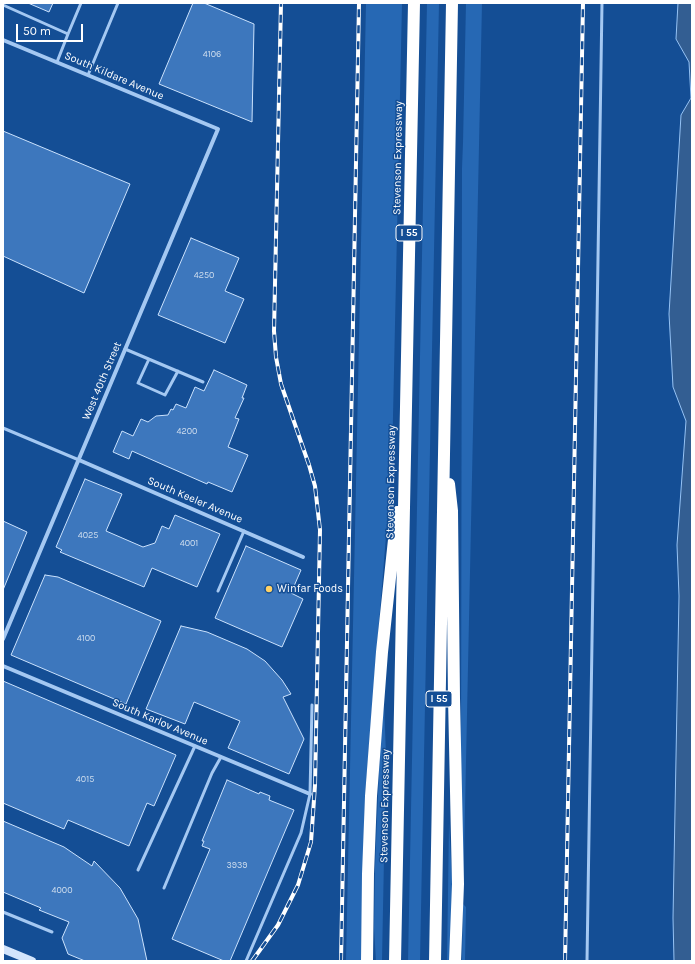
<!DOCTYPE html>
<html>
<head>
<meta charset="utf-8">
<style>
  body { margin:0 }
  #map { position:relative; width:695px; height:964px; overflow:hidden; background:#144e95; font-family:Karla,sans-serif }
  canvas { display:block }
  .frame { position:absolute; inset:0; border:4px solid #fff; pointer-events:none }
  .scale { position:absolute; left:16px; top:24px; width:67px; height:18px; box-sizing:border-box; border:2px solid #fff; border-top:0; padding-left:5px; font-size:12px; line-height:14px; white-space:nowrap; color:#fff; -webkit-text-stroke:3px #144e95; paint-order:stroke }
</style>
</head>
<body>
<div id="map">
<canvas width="695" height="964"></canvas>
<div class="frame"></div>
<div class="scale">50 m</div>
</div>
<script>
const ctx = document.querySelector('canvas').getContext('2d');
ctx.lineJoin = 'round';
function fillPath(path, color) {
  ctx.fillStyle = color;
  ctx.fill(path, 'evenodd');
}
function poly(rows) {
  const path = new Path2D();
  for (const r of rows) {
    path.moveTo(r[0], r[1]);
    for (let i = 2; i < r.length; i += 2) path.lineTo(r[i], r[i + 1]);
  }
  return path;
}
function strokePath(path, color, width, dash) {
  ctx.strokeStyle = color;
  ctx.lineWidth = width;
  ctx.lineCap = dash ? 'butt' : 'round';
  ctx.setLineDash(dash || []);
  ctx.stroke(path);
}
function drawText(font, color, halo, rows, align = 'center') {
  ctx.font = font + ' Karla,sans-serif';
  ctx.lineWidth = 3;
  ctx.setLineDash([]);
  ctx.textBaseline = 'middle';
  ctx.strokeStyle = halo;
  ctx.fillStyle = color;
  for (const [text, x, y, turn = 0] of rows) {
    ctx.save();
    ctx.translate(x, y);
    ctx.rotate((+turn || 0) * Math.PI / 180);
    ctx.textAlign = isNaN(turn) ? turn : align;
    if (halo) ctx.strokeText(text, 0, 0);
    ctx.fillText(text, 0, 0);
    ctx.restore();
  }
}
fillPath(poly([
  [366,3,402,3,392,462,365,795,361,961,346,961],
  [427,3,439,3,430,449,420,961,408,961],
  [466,3,482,3,463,904,466,907,465,961,462,961,463,904,461,765,462,168,463,143],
  [384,704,386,754,382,961,376,961,374,928,375,867,380,747],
  [449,823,452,878,451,961,447,961]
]), '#2668b4');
const water = poly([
  [678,3,692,3,692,961,674,961,673,918,679,596,677,545,686,421,673,387,669,314,681,115,691,98,689,62,676,39,678,3]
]);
fillPath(water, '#335e92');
strokePath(water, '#96c3f5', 1);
const building = poly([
  [28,3,53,3,49,12,28,3],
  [193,3,204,3,254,24,252,122,159,84,193,3],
  [3,131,130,184,84,293,3,256,3,131],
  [191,238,239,258,225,291,244,299,225,343,158,315,191,238],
  [214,370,247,385,242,398,244,398,235,418,239,419,228,447,248,455,232,492,208,482,207,484,132,451,129,459,113,452,122,431,133,436,141,419,148,422,156,416,168,415,171,409,173,410,176,404,186,408,195,387,204,391,214,370],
  [85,479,122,494,106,531,143,547,155,543,162,526,169,529,175,515,220,534,197,587,152,568,144,587,60,552,62,550,56,547,85,479],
  [3,521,27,532,3,590,3,521],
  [246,546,301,570,291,593,303,599,282,647,215,618,246,546],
  [45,575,58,577,161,621,126,704,11,655,45,575],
  [181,626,207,632,247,649,265,661,282,680,291,694,283,697,304,739,289,774,228,748,240,721,194,702,185,724,146,709,181,626],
  [3,681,176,755,154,806,147,803,129,846,68,820,64,829,3,803,3,681],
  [227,780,259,794,260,792,270,796,269,800,294,810,230,961,224,961,172,939,210,849,202,846,204,841,202,841,227,780],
  [3,821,64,847,92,866,94,861,120,888,138,919,147,961,85,961,68,954,62,938,69,922,39,910,41,908,3,892,3,821]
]);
fillPath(building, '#3d77bd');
strokePath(building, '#cbe2fd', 1);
strokePath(poly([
  [3,5,68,34,81,3],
  [57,62,68,34],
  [88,75,118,3],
  [125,349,203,382],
  [149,359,138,383,165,395,178,371],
  [3,428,79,460],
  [218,591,244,531],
  [138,870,195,746],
  [164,888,212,773,221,757],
  [3,912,52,932],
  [246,961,301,833,310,794,312,705],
  [587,961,602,3]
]), '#a4c8f2', 3);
strokePath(poly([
  [3,40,218,129,3,639],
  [79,460,303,557],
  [3,666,310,794]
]), '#a4c8f2', 4);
strokePath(poly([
  [3,949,32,961]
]), '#d3e5fc', 8);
strokePath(poly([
  [449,484,452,511,454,698,458,884,455,961],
  [367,961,368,874,371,796,382,652,397,512],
  [395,961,414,3],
  [435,961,452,3]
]), '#fff', 12);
const rail = poly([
  [252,961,278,925,298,885,311,842,315,785,320,530,315,486,309,465,281,384,276,357,274,331,281,3],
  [341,961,359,3],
  [565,961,583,3]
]);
strokePath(rail, '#fff', 4);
strokePath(rail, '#144e95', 2.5, [8]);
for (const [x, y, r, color] of [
  [269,589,4,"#ffd165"]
]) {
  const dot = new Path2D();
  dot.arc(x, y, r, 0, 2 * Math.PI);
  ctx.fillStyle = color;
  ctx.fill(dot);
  strokePath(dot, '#144e95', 1.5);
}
drawText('9px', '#ceddee', null, [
  ["4106",212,54],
  ["4250",204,275],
  ["4200",187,431],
  ["4025",88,535],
  ["4001",189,543],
  ["4100",86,638],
  ["4015",85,779],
  ["3939",237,865],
  ["4000",62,890]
]);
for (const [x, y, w] of [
  [409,233,26],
  [439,699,26]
]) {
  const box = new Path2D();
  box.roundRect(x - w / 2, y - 8, w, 16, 3);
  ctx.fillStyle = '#144e95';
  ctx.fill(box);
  strokePath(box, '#fff', 1);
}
drawText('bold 10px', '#fff', null, [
  ["I 55",409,233],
  ["I 55",439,699]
]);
drawText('11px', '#fff', '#144e95', [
  ["South Kildare Avenue",114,76,23],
  ["Stevenson Expressway",398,158,-89],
  ["West 40th Street",102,381,-67],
  ["Stevenson Expressway",391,482,-89],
  ["South Keeler Avenue",195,500,23],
  ["South Karlov Avenue",160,722,23],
  ["Stevenson Expressway",385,806,-89]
]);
drawText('11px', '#fff', '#144e95', [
  ["Winfar Foods",277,589]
], 'left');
</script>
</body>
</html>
